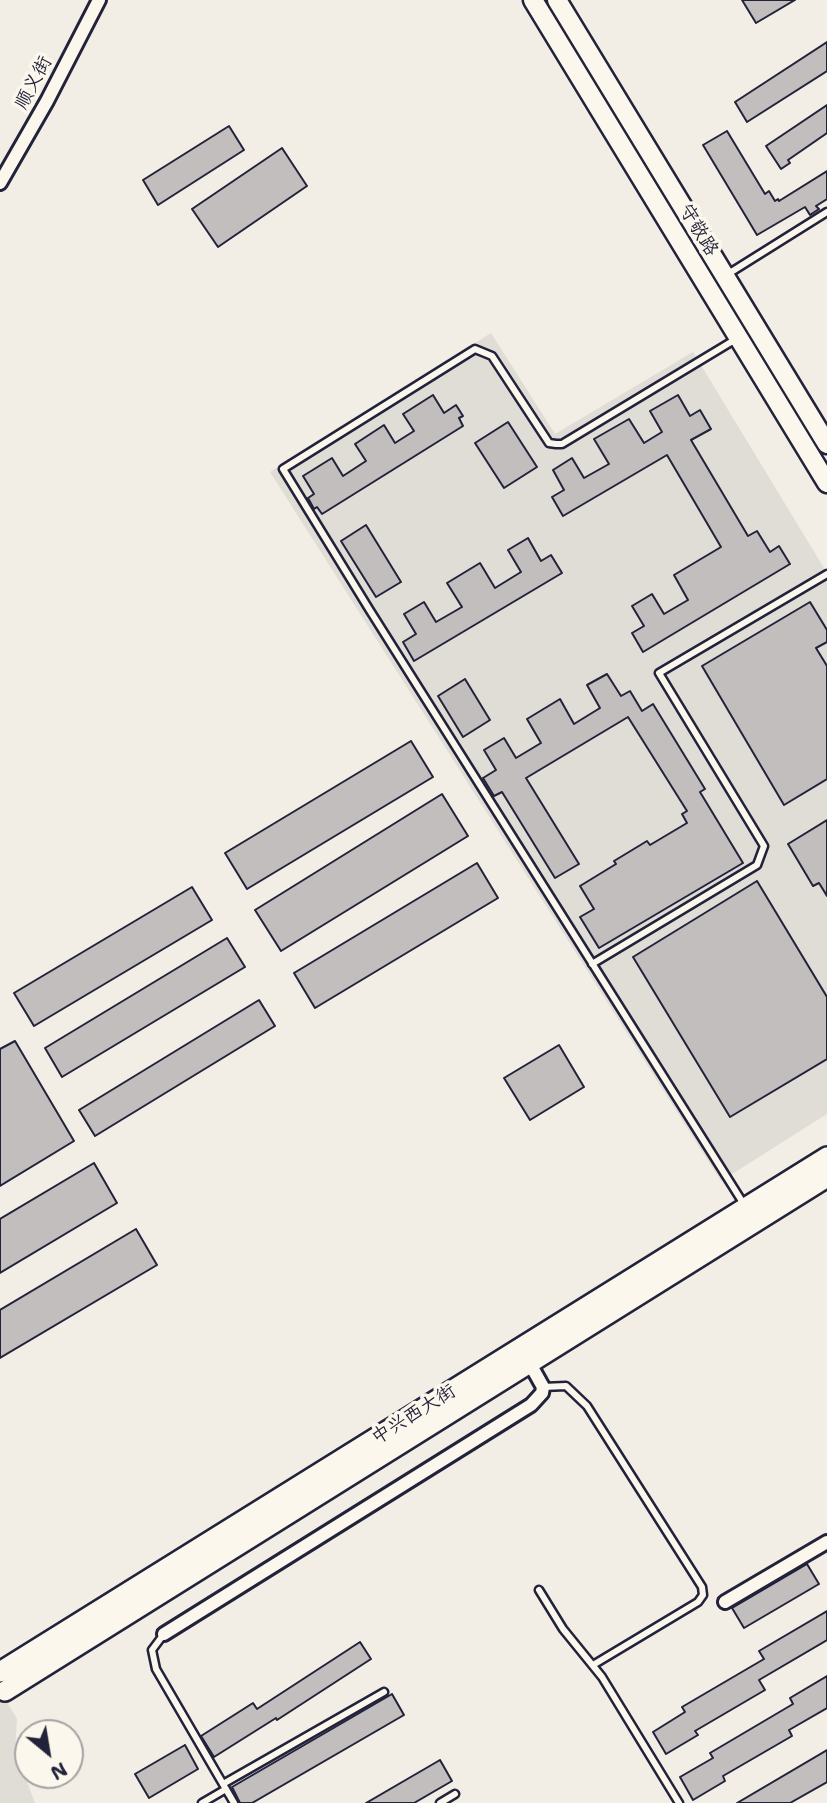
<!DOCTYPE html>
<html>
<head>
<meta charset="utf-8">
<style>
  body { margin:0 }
  #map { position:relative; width:827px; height:1803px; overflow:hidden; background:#f2eee5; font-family:"Shantell Sans",sans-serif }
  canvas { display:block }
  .north { position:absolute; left:14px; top:1719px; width:70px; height:70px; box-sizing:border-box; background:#fbf7ec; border:2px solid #a4a2a5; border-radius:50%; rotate:150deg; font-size:19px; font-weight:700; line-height:28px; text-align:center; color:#22223b }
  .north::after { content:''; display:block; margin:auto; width:24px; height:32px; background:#22223b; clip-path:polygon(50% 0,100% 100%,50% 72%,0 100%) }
</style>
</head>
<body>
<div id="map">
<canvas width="827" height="1803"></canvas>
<div class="north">N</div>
</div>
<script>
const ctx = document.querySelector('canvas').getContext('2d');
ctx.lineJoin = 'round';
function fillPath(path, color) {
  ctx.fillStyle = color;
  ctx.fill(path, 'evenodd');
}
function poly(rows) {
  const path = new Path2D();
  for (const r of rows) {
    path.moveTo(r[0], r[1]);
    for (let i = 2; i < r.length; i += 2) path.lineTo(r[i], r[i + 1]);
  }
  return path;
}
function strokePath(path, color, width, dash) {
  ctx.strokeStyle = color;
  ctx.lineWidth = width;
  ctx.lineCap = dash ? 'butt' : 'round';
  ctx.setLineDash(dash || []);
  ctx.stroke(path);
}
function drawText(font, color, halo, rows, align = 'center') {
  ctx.font = font + ' "Shantell Sans","LXGW WenKai TC",sans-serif';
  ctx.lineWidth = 7;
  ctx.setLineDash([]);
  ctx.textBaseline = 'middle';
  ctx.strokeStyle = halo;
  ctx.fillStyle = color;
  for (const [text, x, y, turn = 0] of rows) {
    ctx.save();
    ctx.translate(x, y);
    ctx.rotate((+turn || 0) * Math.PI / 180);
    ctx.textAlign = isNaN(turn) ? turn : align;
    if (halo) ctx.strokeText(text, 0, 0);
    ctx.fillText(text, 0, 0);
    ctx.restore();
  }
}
fillPath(poly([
  [491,333,555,434,693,352,827,573,827,1114,721,1181,270,472],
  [0,1690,17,1719,15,1750,35,1803,0,1803]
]), '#e0dcd6');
const building = poly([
  [742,0,795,0,756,23,742,0],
  [827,42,827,71,747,122,735,102,827,42],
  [827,105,827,133,788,160,790,163,781,169,766,146,827,105],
  [229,126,244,150,158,205,143,180,229,126],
  [727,131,765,194,769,191,775,201,778,199,779,201,827,171,827,199,816,206,819,209,810,215,805,207,757,235,703,145,727,131],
  [282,148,307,186,218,247,192,209,282,148],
  [433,395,444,413,456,405,463,416,459,418,463,426,322,514,317,507,314,509,308,498,314,494,303,476,332,458,343,476,366,461,355,444,384,425,395,443,414,431,403,414,433,395],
  [678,395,690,416,700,410,711,429,691,440,748,536,757,531,770,552,779,546,790,564,643,652,632,633,644,626,632,606,652,594,664,614,688,600,674,575,721,547,667,455,563,516,552,497,564,490,553,470,572,458,584,478,609,464,594,439,629,419,644,443,662,432,650,411,678,395],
  [508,422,537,467,504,488,475,443,508,422],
  [366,525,401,582,376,597,341,541,366,525],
  [528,538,541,561,551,555,562,573,414,661,403,642,416,634,404,614,424,602,436,622,462,607,447,583,480,563,495,588,521,572,508,550,528,538],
  [810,602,827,630,827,642,816,648,827,666,827,779,784,805,702,666,810,602],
  [607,674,621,696,630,691,642,711,653,704,705,789,700,792,743,863,599,948,580,917,594,909,580,886,616,864,614,861,647,841,650,845,687,823,682,814,687,811,628,717,526,778,579,864,555,878,502,792,494,796,483,778,496,770,484,750,504,738,516,758,541,743,527,719,560,699,574,724,600,708,587,685,607,674],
  [465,679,490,720,463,737,438,696,465,679],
  [411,741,433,777,247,889,225,853,411,741],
  [442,794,468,836,281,951,255,910,442,794],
  [827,820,827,896,819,883,813,886,788,844,827,820],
  [477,863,498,898,315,1008,294,973,477,863],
  [757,881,827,997,827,1059,730,1117,633,957,757,881],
  [192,887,212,920,34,1026,14,993,192,887],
  [227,938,245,967,62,1077,45,1048,227,938],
  [259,1000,275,1026,95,1136,79,1110,259,1000],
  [15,1041,74,1141,0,1186,0,1049,15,1041],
  [559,1045,584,1087,530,1120,504,1078,559,1045],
  [94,1163,117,1203,0,1273,0,1219,94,1163],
  [136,1229,157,1265,0,1358,0,1310,136,1229],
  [807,1564,819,1584,744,1628,732,1608,807,1564],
  [827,1611,827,1640,759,1680,765,1690,695,1731,698,1735,666,1754,653,1732,685,1712,682,1707,764,1659,759,1651,827,1611],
  [360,1642,371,1659,277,1720,276,1718,214,1757,201,1736,253,1703,257,1709,360,1642],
  [827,1676,827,1708,789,1730,792,1736,723,1776,725,1781,693,1800,680,1777,713,1758,710,1753,793,1704,790,1698,827,1676],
  [392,1694,404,1715,252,1803,240,1803,232,1787,392,1694],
  [185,1745,198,1769,149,1798,135,1774,185,1745],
  [827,1750,827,1782,790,1803,737,1803,827,1750],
  [440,1760,452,1781,414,1803,366,1803,440,1760]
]);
fillPath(building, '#c2bebe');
strokePath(building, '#22223b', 2);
const service = poly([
  [728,274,827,212],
  [736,339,562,444,556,444,549,443,492,356,475,349,283,469,369,609,745,1206],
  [592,964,757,865,764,846,659,673,827,574],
  [543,1387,566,1386,587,1406,702,1587,703,1595,698,1602,593,1665],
  [539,1590,563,1629,602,1677,679,1803],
  [164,1634,152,1650,156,1669,234,1803],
  [223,1784,384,1692],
  [202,1803,226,1789],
  [440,1803,455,1794]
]);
const minor = poly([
  [0,183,47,101,99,0],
  [725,1602,827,1542],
  [164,1634,531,1405,542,1393,543,1387,529,1362]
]);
const secondary = poly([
  [533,0,827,483],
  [557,0,827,444]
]);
const primary = poly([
  [0,1672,827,1157],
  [5,1691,827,1177]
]);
strokePath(service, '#22223b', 11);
strokePath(minor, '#22223b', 18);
strokePath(secondary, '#22223b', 23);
strokePath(primary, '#22223b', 24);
strokePath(service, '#fbf7ec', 6);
strokePath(minor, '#fbf7ec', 12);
strokePath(secondary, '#fbf7ec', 18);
strokePath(primary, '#fbf7ec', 19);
drawText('19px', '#22223b', '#fbf7ec', [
  ["顺义街",34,83,-62],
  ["守敬路",698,230,59],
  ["中兴西大街",414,1415,-32]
]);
</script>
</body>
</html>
